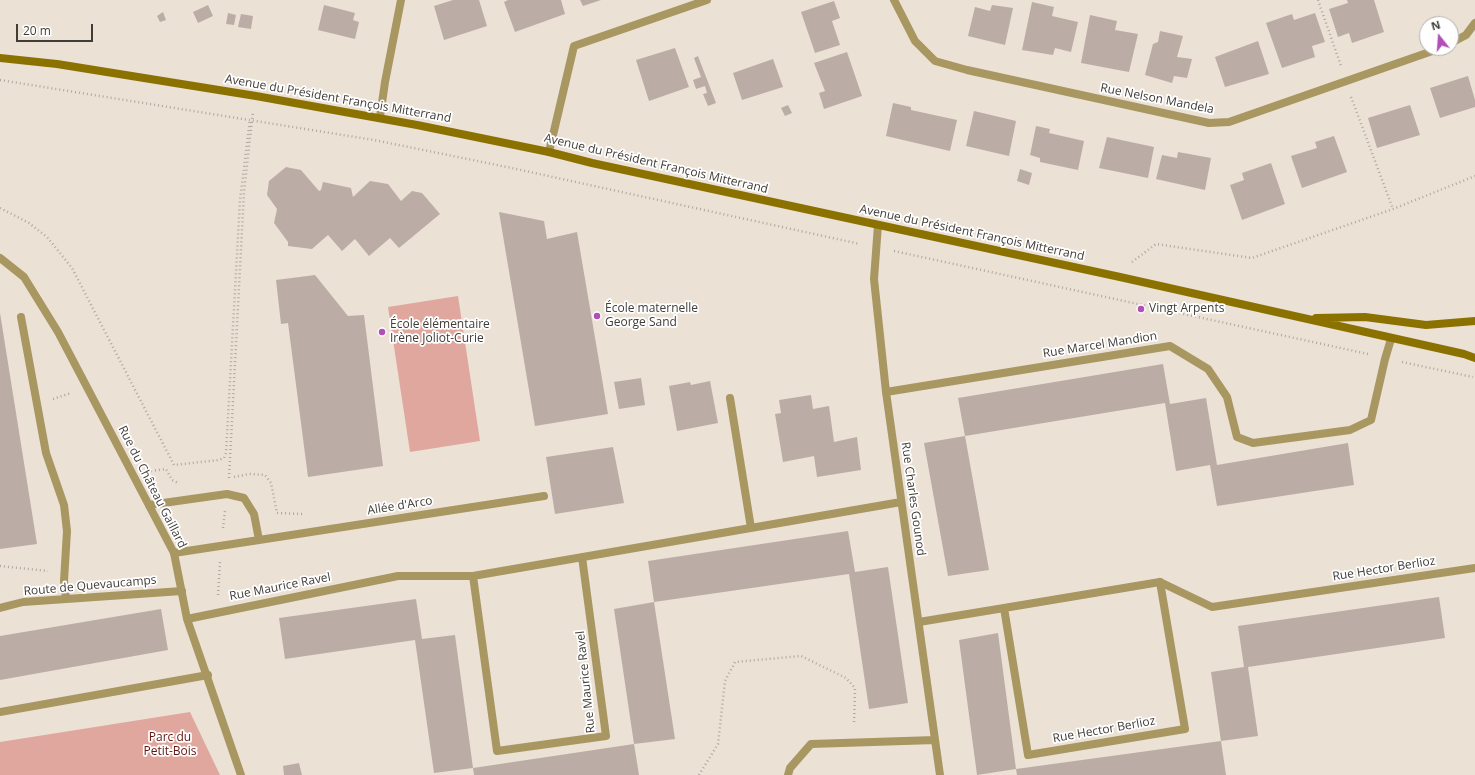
<!DOCTYPE html>
<html>
<head>
<meta charset="utf-8">
<style>
  body { margin:0 }
  #map { position:relative; width:1475px; height:775px; overflow:hidden; background:#ece1d5; font-family:"Open Sans",sans-serif }
  canvas { display:block }
  .north { position:absolute; left:1419px; top:16px; width:40px; height:40px; box-sizing:border-box; background:#fff; border:1px solid #b3b1af; border-radius:50%; rotate:343deg; font-size:11px; font-weight:700; line-height:16px; text-align:center; color:#403c37 }
  .north::after { content:''; display:block; margin:auto; width:14px; height:18px; background:#b14fb6; clip-path:polygon(50% 0,100% 100%,50% 72%,0 100%) }
  .scale { position:absolute; left:16px; top:24px; width:77px; height:18px; box-sizing:border-box; border:2px solid #403c37; border-top:0; padding-left:5px; font-size:12px; line-height:14px; white-space:nowrap; color:#403c37; -webkit-text-stroke:3px #fff; paint-order:stroke }
</style>
</head>
<body>
<div id="map">
<canvas width="1475" height="775"></canvas>
<div class="north">N</div>
<div class="scale">20 m</div>
</div>
<script>
const ctx = document.querySelector('canvas').getContext('2d');
ctx.lineJoin = 'round';
function fillPath(path, color) {
  ctx.fillStyle = color;
  ctx.fill(path, 'evenodd');
}
function poly(rows) {
  const path = new Path2D();
  for (const r of rows) {
    path.moveTo(r[0], r[1]);
    for (let i = 2; i < r.length; i += 2) path.lineTo(r[i], r[i + 1]);
  }
  return path;
}
function strokePath(path, color, width, dash) {
  ctx.strokeStyle = color;
  ctx.lineWidth = width;
  ctx.lineCap = dash ? 'butt' : 'round';
  ctx.setLineDash(dash || []);
  ctx.stroke(path);
}
function drawText(font, color, halo, rows, align = 'center') {
  ctx.font = font + ' "Open Sans",sans-serif';
  ctx.lineWidth = 3.5;
  ctx.setLineDash([]);
  ctx.textBaseline = 'middle';
  ctx.strokeStyle = halo;
  ctx.fillStyle = color;
  for (const [text, x, y, turn = 0] of rows) {
    ctx.save();
    ctx.translate(x, y);
    ctx.rotate((+turn || 0) * Math.PI / 180);
    ctx.textAlign = isNaN(turn) ? turn : align;
    if (halo) ctx.strokeText(text, 0, 0);
    ctx.fillText(text, 0, 0);
    ctx.restore();
  }
}
fillPath(poly([
  [458,296,480,441,410,452,388,307],
  [190,712,220,775,0,775,0,742]
]), '#e0a79e');
fillPath(poly([
  [453,0,479,0,487,26,444,40,434,6],
  [508,0,561,0,565,14,515,32,504,2],
  [580,0,601,0,583,6],
  [1347,0,1374,0,1384,32,1352,43,1349,33,1338,37,1329,9,1348,3],
  [834,1,840,18,832,21,840,45,815,53,801,12],
  [1032,2,1054,7,1052,16,1078,22,1071,52,1055,48,1053,55,1022,50],
  [208,5,213,16,198,23,193,12],
  [324,5,355,13,353,20,359,22,355,39,318,30],
  [992,5,1013,8,1005,45,968,36,975,7,990,11],
  [163,12,166,20,160,22,157,16],
  [228,13,236,15,234,25,226,24],
  [1315,13,1325,42,1312,46,1315,57,1282,68,1266,23,1292,14,1294,20],
  [241,14,253,16,251,29,238,27],
  [1090,15,1117,21,1115,30,1138,34,1129,72,1081,63],
  [1160,31,1183,36,1177,57,1192,59,1187,78,1174,76,1172,83,1145,75,1153,44,1158,42],
  [1258,41,1269,74,1225,87,1215,57],
  [675,48,689,87,649,101,636,60],
  [847,52,862,96,824,109,819,93,825,91,814,63],
  [698,56,716,103,708,106,703,94,707,93,705,86,696,89,693,80,701,77,694,58],
  [773,59,783,87,742,100,733,73],
  [1468,76,1475,100,1475,107,1440,118,1430,88],
  [893,103,911,107,911,110,957,120,950,151,886,136],
  [788,105,792,113,785,116,781,108],
  [1410,105,1420,135,1377,148,1368,118],
  [974,111,1016,121,1009,156,966,146],
  [1036,126,1050,129,1049,133,1084,141,1078,170,1040,162,1040,158,1030,155],
  [1334,136,1347,172,1302,188,1291,156,1317,148,1315,142],
  [1107,137,1154,147,1148,178,1099,168],
  [1178,152,1211,158,1205,190,1156,179,1162,155,1177,158],
  [1271,163,1285,204,1242,220,1230,185,1244,180,1242,173],
  [286,167,301,170,319,191,321,190,323,182,351,188,353,197,370,181,388,184,401,201,412,191,422,193,440,214,399,248,390,238,369,256,355,239,342,251,328,235,312,249,288,246,288,242,274,223,277,209,267,195,269,181],
  [1020,169,1032,173,1029,185,1017,181],
  [499,212,544,221,547,239,577,232,608,414,535,426],
  [315,275,348,316,364,315,383,466,308,477,288,323,281,324,276,280],
  [0,313,37,544,0,549],
  [1163,364,1170,404,1206,398,1217,465,1348,443,1354,485,1217,506,1210,465,1176,471,1165,403,965,436,958,398],
  [641,378,645,405,619,409,614,382],
  [710,381,718,423,677,431,669,386,690,382,691,385],
  [811,395,813,409,829,406,834,442,857,437,861,470,817,477,814,456,783,462,775,414,781,413,779,400],
  [965,436,989,570,948,576,924,443],
  [613,447,624,503,555,514,546,457],
  [848,531,855,572,888,567,908,703,869,709,849,574,654,602,648,561],
  [1439,597,1445,638,1248,667,1258,736,1221,741,1211,672,1244,667,1238,626],
  [416,599,422,639,455,635,473,768,434,773,415,640,285,659,279,618],
  [654,602,675,739,634,744,614,609],
  [161,609,168,650,0,680,0,636],
  [998,633,1016,769,977,775,959,640],
  [1221,741,1226,775,1017,775,1016,769],
  [634,744,639,775,474,775,473,768],
  [299,763,302,775,284,775,283,766]
]), '#bbada5');
strokePath(poly([
  [1318,0,1341,66],
  [0,80,374,140,507,167,860,244],
  [1351,97,1393,209],
  [0,208,29,223,47,237,72,268,174,465,219,460,224,458,226,453,240,200,250,119],
  [894,251,1368,354],
  [1132,262,1156,244,1252,258,1393,209,1475,176],
  [1402,362,1473,377],
  [53,399,71,393],
  [151,471,166,469,172,480,178,483],
  [234,477,249,474,265,475,271,483,277,513,304,514],
  [229,478,244,192,253,112],
  [223,528,225,511],
  [0,566,48,571],
  [218,595,220,562],
  [699,775,718,744,725,681,735,662,801,656,846,678,855,688,854,725]
]), '#b0a79e', 2.5, [1, 3]);
strokePath(poly([
  [21,317,46,453,64,505,67,531,64,581,66,599],
  [886,392,1170,346,1208,369,1227,397,1237,437,1253,443,1350,430,1371,420,1385,359,1391,339],
  [149,505,227,494,244,498,254,514,259,540,174,553],
  [259,540,544,496],
  [0,608,23,602,182,591],
  [919,622,1004,608,1160,582,1185,729,1028,755,1004,608],
  [0,712,208,675]
]), '#a89761', 8);
strokePath(poly([
  [894,0,915,41,935,61,967,70,1209,123,1229,122,1441,48],
  [1451,43,1466,35,1475,23],
  [380,117,385,82,401,0],
  [549,152,574,46,707,0],
  [878,225,874,279,886,392,940,775],
  [0,258,24,277,58,332,174,553,187,619,241,775],
  [730,398,751,528],
  [473,576,497,751,606,736,582,557],
  [1160,582,1212,607,1475,568],
  [187,619,398,576,473,576,901,502],
  [788,775,790,768,811,744,935,740]
]), '#a89761', 8);
strokePath(poly([
  [0,58,57,64,256,96,417,125,549,152,592,163,1120,277,1464,354,1475,358],
  [1316,318,1365,317,1426,325,1475,321]
]), '#8b7100', 8);
for (const [x, y, r, color] of [
  [1141,309,4,"#b14fb6"],
  [597,316,4,"#b14fb6"],
  [382,332,4,"#b14fb6"]
]) {
  const dot = new Path2D();
  dot.arc(x, y, r, 0, 2 * Math.PI);
  ctx.fillStyle = color;
  ctx.fill(dot);
  strokePath(dot, '#fff', 1.5);
}
drawText('12px', '#403c37', '#fff', [
  ["Avenue du Président François Mitterrand",338,99,10],
  ["Rue Nelson Mandela",1157,99,11],
  ["Avenue du Président François Mitterrand",656,164,13],
  ["Avenue du Président François Mitterrand",972,233,12],
  ["Rue Marcel Mandion",1100,345,-9],
  ["Rue du Château Gaillard",152,487,63],
  ["Rue Charles Gounod",913,499,82],
  ["Allée d'Arco",400,506,-9],
  ["Rue Hector Berlioz",1384,569,-9],
  ["Route de Quevaucamps",90,586,-5],
  ["Rue Maurice Ravel",280,587,-11],
  ["Rue Maurice Ravel",586,682,-96],
  ["Rue Hector Berlioz",1104,730,-10]
]);
drawText('12px', '#403c37', '#fff', [
  ["École maternelle",605,309],
  ["George Sand",605,323],
  ["Vingt Arpents",1149,309],
  ["École élémentaire",390,325],
  ["Irène Joliot-Curie",390,339]
], 'left');
drawText('12px', '#61150e', '#fff', [
  ["Parc du",170,738],
  ["Petit-Bois",170,752]
]);
</script>
</body>
</html>
